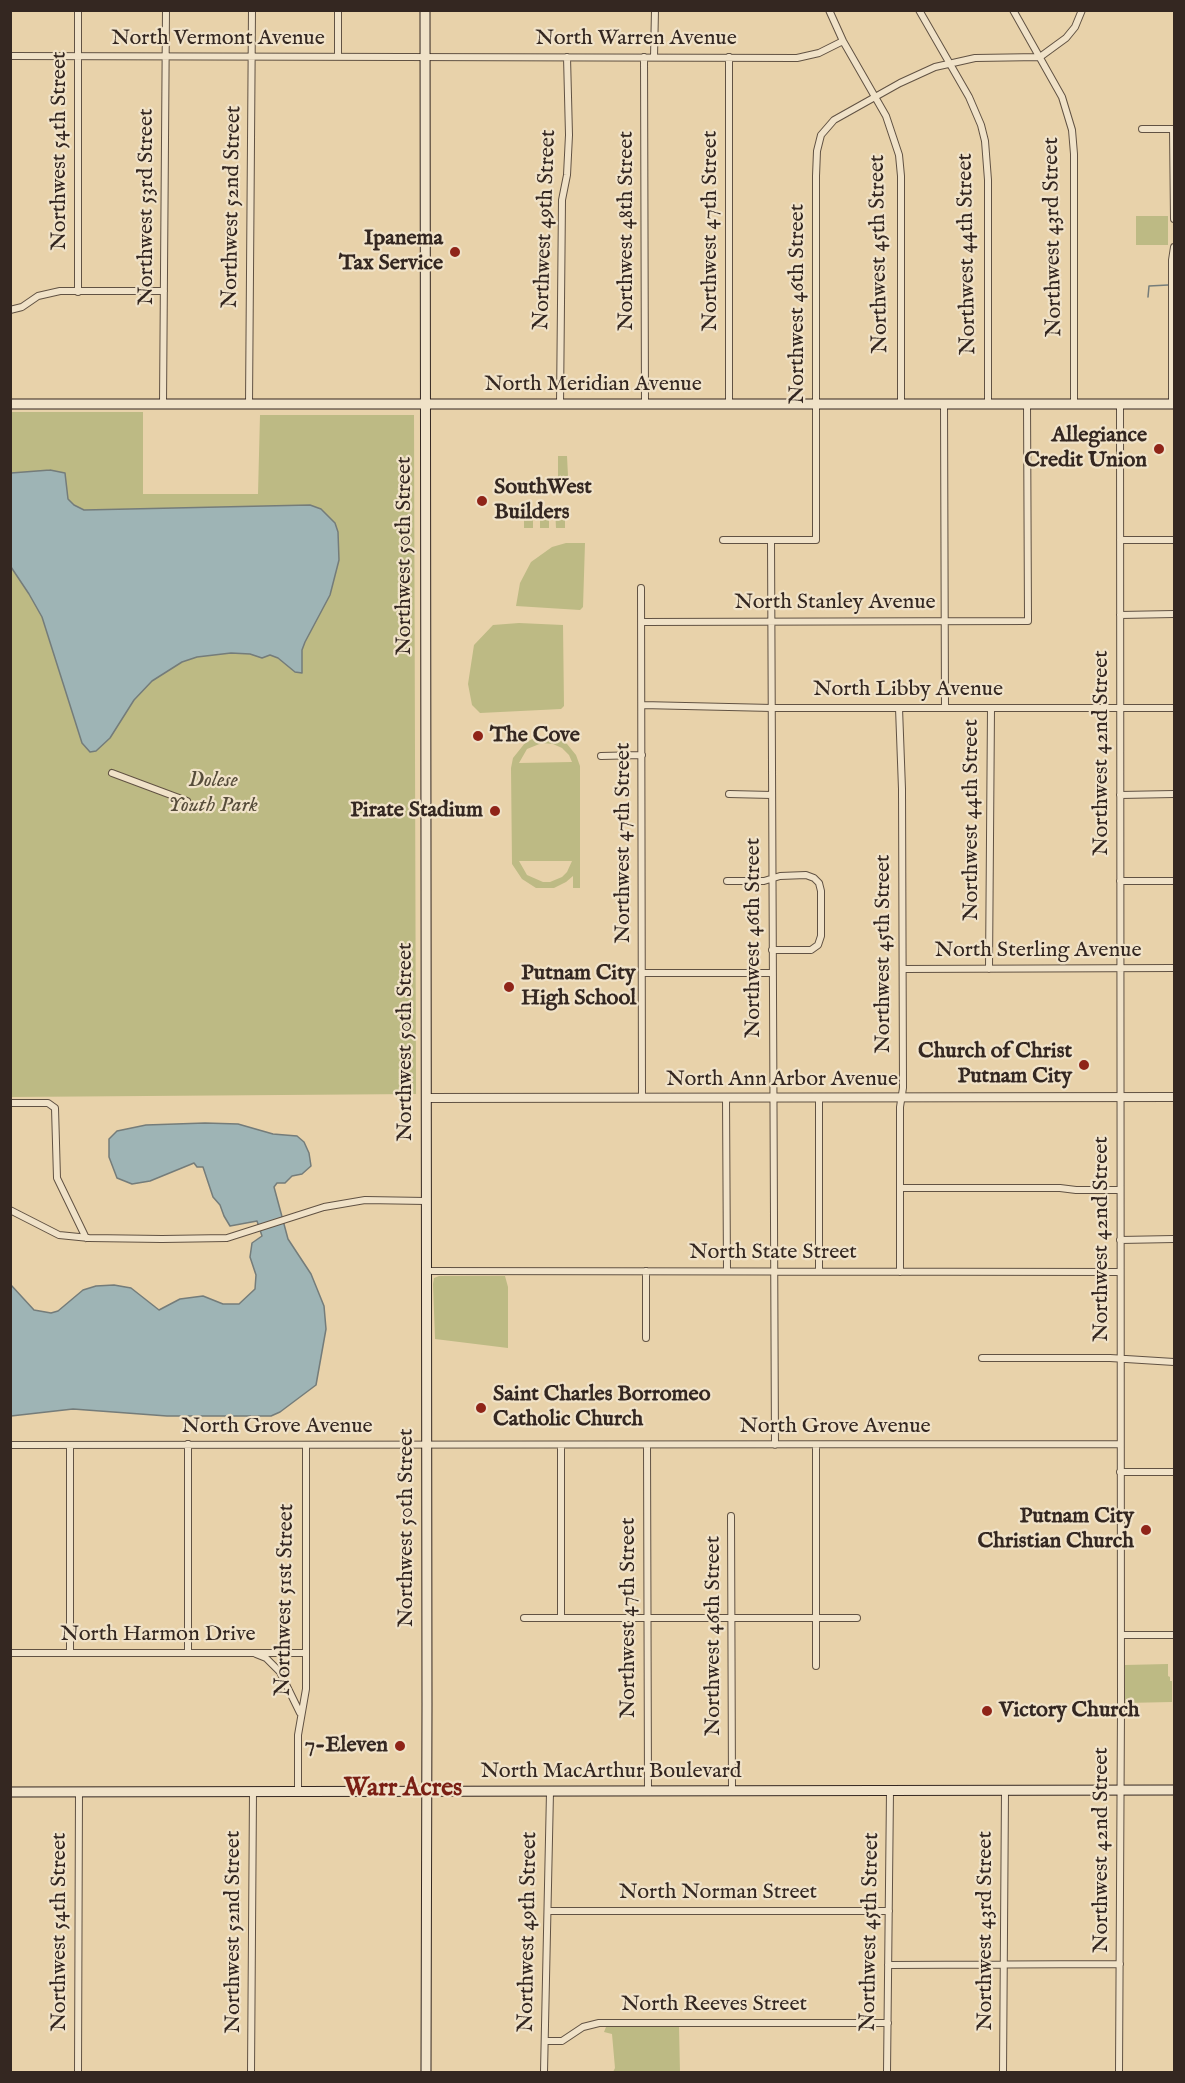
<!DOCTYPE html>
<html>
<head>
<meta charset="utf-8">
<style>
  body { margin:0 }
  #map { position:relative; width:1185px; height:2083px; overflow:hidden; background:#e8d2aa; font-family:"IM FELL English",serif }
  canvas { display:block }
  .frame { position:absolute; inset:0; border:12px solid #342721; pointer-events:none }
</style>
</head>
<body>
<div id="map">
<canvas width="1185" height="2083"></canvas>
<div class="frame"></div>
</div>
<script>
const ctx = document.querySelector('canvas').getContext('2d');
ctx.lineJoin = 'round';
function fillPath(path, color) {
  ctx.fillStyle = color;
  ctx.fill(path, 'evenodd');
}
function poly(rows) {
  const path = new Path2D();
  for (const r of rows) {
    path.moveTo(r[0], r[1]);
    for (let i = 2; i < r.length; i += 2) path.lineTo(r[i], r[i + 1]);
  }
  return path;
}
function strokePath(path, color, width, dash) {
  ctx.strokeStyle = color;
  ctx.lineWidth = width;
  ctx.lineCap = dash ? 'butt' : 'round';
  ctx.setLineDash(dash || []);
  ctx.stroke(path);
}
function drawText(font, color, halo, rows, align = 'center') {
  ctx.font = font + ' "IM FELL English",serif';
  ctx.lineWidth = 4.5;
  ctx.setLineDash([]);
  ctx.textBaseline = 'middle';
  ctx.strokeStyle = halo;
  ctx.fillStyle = color;
  for (const [text, x, y, turn = 0] of rows) {
    ctx.save();
    ctx.translate(x, y);
    ctx.rotate((+turn || 0) * Math.PI / 180);
    ctx.textAlign = isNaN(turn) ? turn : align;
    if (halo) ctx.strokeText(text, 0, 0);
    ctx.fillText(text, 0, 0);
    ctx.restore();
  }
}
fillPath(poly([
  [1136,216,1168,216,1168,245,1136,245],
  [10,412,143,412,143,494,258,494,260,415,414,415,416,1094,11,1097],
  [558,456,567,456,568,476,558,477],
  [524,508,533,508,533,528,524,528],
  [540,508,549,508,549,528,540,528],
  [555,508,565,508,565,528,556,528],
  [566,543,585,543,583,607,580,610,516,606,520,583,531,562,552,547],
  [519,623,563,625,564,706,561,709,480,713,472,705,468,684,474,645,493,625],
  [550,736,559,739,567,744,576,755,580,766,580,888,573,888,573,876,566,882,554,888,536,888,522,879,512,864,511,768,513,758,525,743,534,738],
  [542,743,553,744,562,748,569,755,572,762,519,763,527,749],
  [519,861,572,861,567,872,562,877,550,882,543,882,527,875],
  [439,1276,505,1276,508,1287,508,1348,435,1339,433,1284,434,1278],
  [1168,1664,1168,1676,1170,1677,1170,1681,1172,1681,1172,1702,1124,1703,1125,1665],
  [606,2027,679,2027,680,2072,613,2072,615,2068,612,2034,604,2032]
]), '#bdba84');
const water = poly([
  [50,470,65,473,68,499,74,505,84,510,310,505,321,509,335,523,338,532,339,560,330,595,305,642,302,650,302,673,295,672,278,658,270,655,262,658,250,654,231,653,197,657,182,662,152,681,134,700,110,738,96,751,90,752,82,743,42,617,29,594,11,567,11,473,50,470],
  [205,1123,238,1124,273,1134,297,1136,304,1142,309,1153,311,1166,302,1174,292,1176,285,1183,277,1183,274,1187,288,1239,311,1274,324,1306,326,1329,316,1385,280,1412,271,1416,167,1416,73,1409,11,1416,11,1285,34,1310,51,1313,58,1311,83,1290,96,1286,114,1285,131,1288,159,1310,180,1299,203,1296,223,1304,239,1304,255,1289,256,1275,250,1257,252,1243,262,1236,257,1221,230,1226,224,1216,220,1205,213,1197,203,1167,197,1167,194,1163,150,1181,132,1184,117,1178,109,1157,109,1139,117,1131,146,1125,205,1123]
]);
fillPath(water, '#9eb4b5');
strokePath(water, '#747c7a', 1.5);
strokePath(poly([
  [1148,297,1149,286,1168,285]
]), '#747c7a', 1.5);
const minor = poly([
  [338,10,338,57],
  [829,10,843,41,886,116,899,155,901,176,901,405],
  [919,10,969,97,981,125,985,141,988,180,988,405],
  [1013,10,1062,97,1072,130,1074,154,1074,405],
  [10,56,797,58,819,53,843,41],
  [644,57,645,405],
  [654,57,655,10],
  [1142,129,1174,129],
  [1173,129,1174,219],
  [78,292,78,10],
  [10,310,22,307,38,296,60,291,164,291],
  [163,403,166,10],
  [249,404,252,10],
  [1172,404,1172,260,1174,247],
  [560,405,562,200,567,175,569,135,567,57],
  [729,405,729,57],
  [944,405,945,708],
  [723,540,816,540,816,176,817,151,821,135,834,120,900,83,935,67,975,58,1040,57,1066,38,1075,27,1082,10],
  [771,540,775,1445],
  [1120,540,1174,540],
  [641,588,642,1098],
  [1120,615,1174,614],
  [642,622,1028,621,1027,404],
  [642,705,772,708,1174,708],
  [899,708,902,789,903,1088,900,1107,900,1272],
  [601,756,642,755],
  [112,773,187,801],
  [729,794,772,795],
  [1120,795,1174,794],
  [727,881,764,881,780,876,806,875,814,878,819,883,821,891,821,936,818,945,811,950,772,950],
  [1120,881,1174,881],
  [903,969,1174,968],
  [989,969,991,708],
  [643,973,772,973],
  [819,1097,819,1271],
  [726,1098,727,1271],
  [10,1103,48,1103,55,1108,57,1178,86,1238],
  [900,1188,1060,1188,1076,1190,1120,1190],
  [10,1210,59,1235,89,1238,162,1239,227,1238,324,1207,365,1200,426,1201],
  [1120,1240,1174,1239],
  [426,1271,1120,1272],
  [646,1271,646,1338],
  [982,1358,1110,1358,1174,1362],
  [188,1444,188,1653],
  [10,1445,1120,1444],
  [70,1445,70,1653],
  [647,1445,648,1791],
  [816,1445,816,1666],
  [1120,1472,1174,1472],
  [731,1516,732,1791],
  [524,1618,857,1618],
  [561,1618,561,1445],
  [1121,1635,1174,1635],
  [10,1653,306,1653],
  [256,1654,266,1658,280,1672,300,1713],
  [298,1792,298,1735,306,1689,306,1445],
  [548,1911,889,1911],
  [888,1965,1120,1964],
  [545,2041,562,2041,583,2027,599,2023,888,2023],
  [78,2072,79,1792],
  [251,2072,253,1792],
  [544,2072,550,1792],
  [887,2072,890,1791],
  [1003,2072,1005,1791],
  [1119,2072,1121,1708,1120,405]
]);
const tertiary = poly([
  [426,1098,1174,1097]
]);
const secondary = poly([
  [425,10,427,1703,426,2072],
  [10,404,1174,404],
  [10,1792,1174,1790]
]);
strokePath(minor, '#615243', 8);
strokePath(tertiary, '#615243', 10);
strokePath(secondary, '#342721', 11);
strokePath(minor, '#f0e2c8', 6);
strokePath(tertiary, '#f0e2c8', 8);
strokePath(secondary, '#f0e2c8', 9);
for (const [x, y, r, color] of [
  [455,252,6,"#8f2418"],
  [1159,449,6,"#8f2418"],
  [482,501,6,"#8f2418"],
  [478,736,6,"#8f2418"],
  [495,811,6,"#8f2418"],
  [509,987,6,"#8f2418"],
  [1084,1065,6,"#8f2418"],
  [481,1408,6,"#8f2418"],
  [1146,1530,6,"#8f2418"],
  [987,1711,6,"#8f2418"],
  [400,1746,6,"#8f2418"]
]) {
  const dot = new Path2D();
  dot.arc(x, y, r, 0, 2 * Math.PI);
  ctx.fillStyle = color;
  ctx.fill(dot);
  strokePath(dot, '#f0e2c8', 2);
}
drawText('22px', '#342721', '#f0e2c8', [
  ["North Vermont Avenue",218,39],
  ["North Warren Avenue",636,39],
  ["Northwest 54th Street",60,151,-90],
  ["Northwest 53rd Street",147,207,-90],
  ["Northwest 52nd Street",233,207,-89],
  ["Northwest 49th Street",546,230,-88],
  ["Northwest 48th Street",627,231,-90],
  ["Northwest 47th Street",711,231,-90],
  ["Northwest 43rd Street",1054,237,-91],
  ["Northwest 45th Street",880,254,-91],
  ["Northwest 44th Street",968,254,-91],
  ["Northwest 46th Street",798,304,-90],
  ["North Meridian Avenue",593,385],
  ["Northwest 50th Street",405,556,-90],
  ["North Stanley Avenue",835,603],
  ["North Libby Avenue",908,690],
  ["Northwest 42nd Street",1102,753,-90],
  ["Northwest 44th Street",972,820,-90],
  ["Northwest 47th Street",624,843,-90],
  ["Northwest 46th Street",754,938,-90],
  ["North Sterling Avenue",1038,951],
  ["Northwest 45th Street",884,954,-90],
  ["Northwest 50th Street",406,1042,-90],
  ["North Ann Arbor Avenue",782,1080],
  ["Northwest 42nd Street",1102,1239,-90],
  ["North State Street",773,1253],
  ["North Grove Avenue",277,1427],
  ["North Grove Avenue",835,1427],
  ["Northwest 50th Street",407,1528,-90],
  ["Northwest 51st Street",286,1600,-89],
  ["Northwest 47th Street",629,1618,-90],
  ["North Harmon Drive",158,1635],
  ["Northwest 46th Street",714,1636,-90],
  ["North MacArthur Boulevard",611,1772],
  ["Northwest 42nd Street",1102,1850,-90],
  ["North Norman Street",718,1893],
  ["Northwest 43rd Street",986,1931,-90],
  ["Northwest 54th Street",60,1932,-90],
  ["Northwest 52nd Street",234,1932,-90],
  ["Northwest 49th Street",529,1932,-89],
  ["Northwest 45th Street",871,1932,-89],
  ["North Reeves Street",714,2005]
]);
drawText('bold 22px', '#342721', '#f0e2c8', [
  ["Ipanema",443,239],
  ["Tax Service",443,264],
  ["Allegiance",1147,436],
  ["Credit Union",1147,461],
  ["SouthWest",494,488,"left"],
  ["Builders",494,513,"left"],
  ["The Cove",490,736,"left"],
  ["Pirate Stadium",483,811],
  ["Putnam City",521,974,"left"],
  ["High School",521,999,"left"],
  ["Church of Christ",1072,1052],
  ["Putnam City",1072,1077],
  ["Saint Charles Borromeo",493,1395,"left"],
  ["Catholic Church",493,1420,"left"],
  ["Putnam City",1134,1517],
  ["Christian Church",1134,1542],
  ["Victory Church",999,1711,"left"],
  ["7-Eleven",388,1746]
], 'right');
drawText('italic 22px', '#564c3a', '#f0e2c8', [
  ["Dolese",213,781],
  ["Youth Park",213,806]
]);
drawText('bold 26px', '#7a1f14', '#f0e2c8', [
  ["Warr Acres",403,1790]
]);
</script>
</body>
</html>
